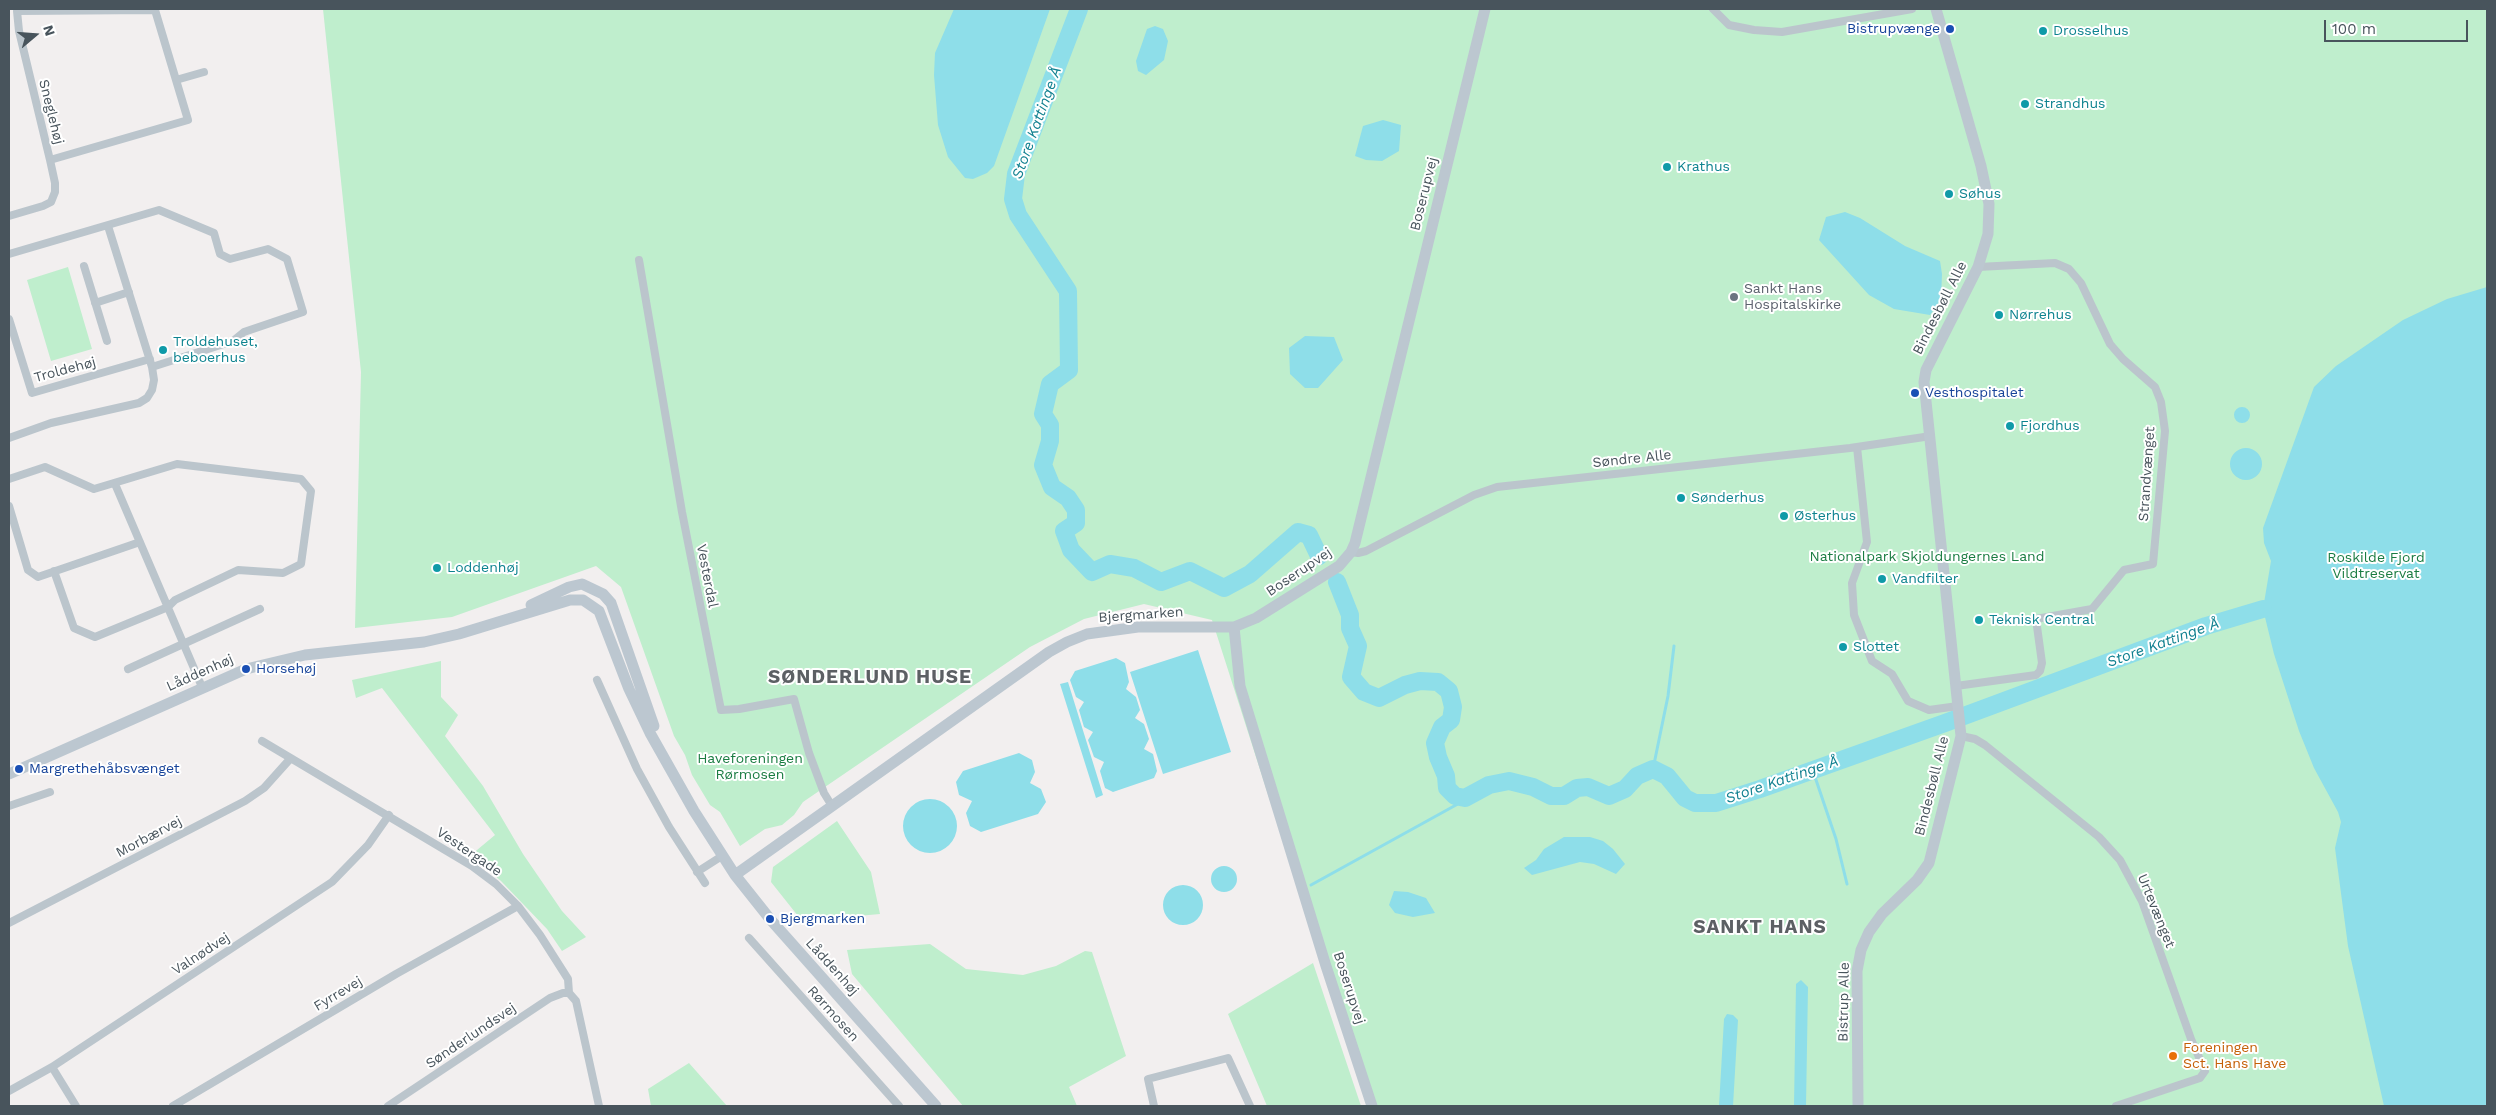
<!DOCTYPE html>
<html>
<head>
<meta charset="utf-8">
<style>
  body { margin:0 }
  #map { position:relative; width:2496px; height:1115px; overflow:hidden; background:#f2efef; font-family:"Work Sans",sans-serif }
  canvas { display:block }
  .frame { position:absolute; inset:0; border:10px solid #48545c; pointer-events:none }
  .north { position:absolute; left:10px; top:10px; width:50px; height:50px; -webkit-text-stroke:4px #fff; paint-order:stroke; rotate:72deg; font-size:14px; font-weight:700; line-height:20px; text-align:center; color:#48545c }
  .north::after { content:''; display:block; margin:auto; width:18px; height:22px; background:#48545c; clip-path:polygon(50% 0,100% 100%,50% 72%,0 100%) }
  .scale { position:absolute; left:2324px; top:20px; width:144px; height:22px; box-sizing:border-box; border:2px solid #48545c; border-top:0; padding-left:6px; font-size:15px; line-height:18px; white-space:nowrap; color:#48545c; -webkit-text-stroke:4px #fff; paint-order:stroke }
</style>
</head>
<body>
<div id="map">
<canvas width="2496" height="1115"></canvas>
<div class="frame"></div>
<div class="north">N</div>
<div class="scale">100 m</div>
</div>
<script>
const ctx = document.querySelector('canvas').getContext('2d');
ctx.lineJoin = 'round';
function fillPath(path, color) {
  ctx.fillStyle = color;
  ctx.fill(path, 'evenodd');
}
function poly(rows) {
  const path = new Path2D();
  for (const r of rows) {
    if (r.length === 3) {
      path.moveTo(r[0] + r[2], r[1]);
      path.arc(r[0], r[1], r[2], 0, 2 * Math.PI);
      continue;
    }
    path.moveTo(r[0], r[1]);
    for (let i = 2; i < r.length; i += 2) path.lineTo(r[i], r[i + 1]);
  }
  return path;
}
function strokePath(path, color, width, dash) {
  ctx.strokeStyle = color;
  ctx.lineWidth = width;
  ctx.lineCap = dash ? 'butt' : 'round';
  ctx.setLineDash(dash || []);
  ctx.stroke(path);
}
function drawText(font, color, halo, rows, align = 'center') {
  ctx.font = font + ' "Work Sans",sans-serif';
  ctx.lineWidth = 4;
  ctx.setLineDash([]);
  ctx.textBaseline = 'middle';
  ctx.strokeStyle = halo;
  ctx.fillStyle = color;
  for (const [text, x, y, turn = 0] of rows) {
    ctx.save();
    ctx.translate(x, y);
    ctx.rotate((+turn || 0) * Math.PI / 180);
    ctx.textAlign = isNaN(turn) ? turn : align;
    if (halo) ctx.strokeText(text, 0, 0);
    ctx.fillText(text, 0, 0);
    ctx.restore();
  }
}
fillPath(poly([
  [323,9,2487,9,2487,1106,1368,1106,1212,620,1144,604,1084,619,1030,647,803,802,794,815,782,825,765,829,740,846,720,812,710,805,692,775,685,755,674,736,621,587,596,566,452,617,355,628,361,372],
  [68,267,92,349,51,361,27,280],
  [441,661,441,697,458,715,445,736,483,786,523,854,562,911,586,937,562,951,547,929,501,881,471,855,495,835,382,688,356,698,352,680],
  [837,821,871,872,880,914,802,921,771,882,773,867],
  [930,944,966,969,1023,975,1056,966,1085,951,1092,952,1126,1056,1069,1087,1077,1106,963,1106,852,974,847,950],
  [1313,963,1361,1106,1267,1106,1228,1014],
  [689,1063,727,1106,651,1106,648,1089]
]), '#bfeecd');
fillPath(poly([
  [954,9,1050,9,994,166,987,173,973,179,965,178,948,157,938,125,934,75,935,53],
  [1155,26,1163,29,1168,41,1164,60,1146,75,1138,71,1136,61,1147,29],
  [1383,120,1401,125,1399,151,1382,161,1366,160,1355,156,1363,126],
  [1845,212,1860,218,1905,246,1940,261,1942,274,1941,299,1930,315,1894,309,1869,295,1819,240,1826,217],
  [2487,287,2487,1106,2384,1106,2348,946,2335,848,2341,822,2338,812,2314,768,2299,731,2274,654,2263,609,2271,561,2264,543,2263,528,2314,387,2336,366,2403,320,2447,299],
  [1305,336,1334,337,1343,360,1318,388,1305,388,1290,374,1289,348],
  [2242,415,8],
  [2246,464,16],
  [1198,650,1231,752,1163,774,1130,672],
  [1116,658,1125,663,1129,682,1126,689,1136,697,1140,710,1135,718,1144,724,1149,739,1144,749,1153,754,1157,771,1154,778,1113,792,1105,788,1100,771,1104,762,1094,757,1088,740,1093,732,1084,727,1079,710,1084,702,1076,697,1070,680,1075,671],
  [1068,682,1103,795,1096,798,1060,684],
  [1019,753,1032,760,1035,772,1030,783,1041,789,1046,802,1038,814,981,832,970,826,966,813,972,801,959,795,956,782,963,771],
  [930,826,27],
  [1564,837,1590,837,1603,841,1613,849,1625,864,1616,874,1594,864,1580,862,1532,875,1524,868,1536,860,1544,849],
  [1224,879,13],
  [1183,905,20],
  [1394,891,1408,892,1426,898,1435,913,1413,917,1395,913,1389,905],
  [1801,980,1808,987,1806,1106,1794,1106,1796,984],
  [1727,1014,1733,1015,1738,1020,1733,1106,1719,1106,1724,1019]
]), '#8edee9');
strokePath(poly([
  [1653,769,1668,696,1674,646],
  [1813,771,1836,839,1847,884],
  [1311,885,1456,805,1465,798]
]), '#8edee9', 3);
strokePath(poly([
  [1079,9,1016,174,1013,199,1018,215,1068,291,1069,370,1050,384,1043,414,1050,425,1050,441,1043,465,1052,487,1068,498,1076,510,1076,523,1064,531,1071,550,1092,572,1110,564,1134,568,1161,582,1190,571,1224,588,1250,574,1298,532,1309,535,1319,556],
  [1337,582,1350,615,1350,628,1358,646,1351,677,1364,692,1379,698,1405,685,1420,681,1438,682,1449,691,1453,707,1451,720,1442,727,1435,743,1438,757,1446,776,1447,788,1455,796,1465,798,1489,785,1509,781,1533,787,1551,796,1564,796,1577,788,1588,787,1609,796,1625,789,1637,776,1653,769,1667,776,1685,798,1695,803,1716,803,1760,789,1945,723,2206,626,2263,609]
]), '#8edee9', 18);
strokePath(poly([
  [1713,9,1729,25,1754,30,1782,32,1912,9],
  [176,80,204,72],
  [9,216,43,206,51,202,55,192,55,183,50,160,19,31,17,11,155,10,188,120,50,160],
  [9,254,159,210,214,233,220,254,230,259,268,249,287,259,303,312,244,332,233,341,152,367],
  [639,260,682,512,721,710,739,709,794,699,809,753,824,793,832,806],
  [84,266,107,341],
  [95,303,129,292],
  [9,319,32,393,150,359],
  [9,438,51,423,139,403,147,398,152,390,154,380,152,367,108,226],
  [1857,447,1867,542,1852,583,1854,615,1872,661,1892,674,1908,701,1929,710,1958,706],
  [9,479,45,467,94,489,177,464,301,479,311,491,301,564,283,573,238,570,175,600,168,607,95,637,74,628,54,571],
  [115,484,202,687],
  [9,506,28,570,38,577,140,542],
  [1351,552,1358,553,1366,551,1474,495,1497,487,1850,448,1931,436],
  [128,669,260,609],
  [597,680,637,769,669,827,705,883],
  [1956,686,2036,675,2040,671,2042,663,2036,619,2092,609,2124,570,2153,564,2165,431,2161,402,2155,387,2123,359,2110,344,2081,283,2069,269,2055,263,1978,267],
  [1961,736,1975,739,1985,745,2099,837,2120,860,2142,901,2191,1039,2205,1071,2200,1078,2116,1106],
  [262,741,472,866,496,884,518,906,540,935,568,979,569,993,576,1001,599,1106],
  [9,806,50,792],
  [697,872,722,856],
  [9,923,245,801,264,788,290,759],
  [749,938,899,1106],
  [52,1067,76,1106],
  [9,1091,52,1067,332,882,368,845,389,815],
  [173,1106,396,974,518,906],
  [388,1106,550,998,563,993,569,993],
  [1154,1106,1148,1079,1228,1058,1250,1106]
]), '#bbc5cc', 8);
strokePath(poly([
  [531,605,569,587,582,584,603,594,611,603,654,726],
  [1234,627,1240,686,1326,966,1372,1106],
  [9,774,246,669,305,655,424,642,459,634,570,600,583,600,599,611,629,689,650,733,694,811,735,875,770,919,936,1106],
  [735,875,1049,652,1067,642,1087,634,1138,627,1234,627,1256,618,1339,566,1351,552,1355,543,1485,9],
  [1858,1106,1857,971,1861,950,1869,932,1882,914,1917,880,1929,863,1961,736,1924,382,1926,370,1978,267,1988,234,1989,204,1981,166,1936,9]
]), '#bcc7d0', 11);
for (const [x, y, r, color] of [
  [1950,29,5,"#1a4fb4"],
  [2043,31,5,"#0f9aa8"],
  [2025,104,5,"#0f9aa8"],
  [1667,167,5,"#0f9aa8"],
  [1949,194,5,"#0f9aa8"],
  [1734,297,5,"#6b7280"],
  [1999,315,5,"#0f9aa8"],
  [163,350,5,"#0f9aa8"],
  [1915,393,5,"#1a4fb4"],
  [2010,426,5,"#0f9aa8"],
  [1681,498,5,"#0f9aa8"],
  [1784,516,5,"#0f9aa8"],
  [437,568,5,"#0f9aa8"],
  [1882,579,5,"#0f9aa8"],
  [1979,620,5,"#0f9aa8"],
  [1843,647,5,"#0f9aa8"],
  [246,669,5,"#1a4fb4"],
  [19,769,5,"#1a4fb4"],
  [770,919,5,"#1a4fb4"],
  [2173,1056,5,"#e8710a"]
]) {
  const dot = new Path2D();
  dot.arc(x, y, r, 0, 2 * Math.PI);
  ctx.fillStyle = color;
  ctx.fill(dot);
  strokePath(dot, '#fff', 2);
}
drawText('14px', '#164399', '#fff', [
  ["Bistrupvænge",1940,29,"right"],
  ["Vesthospitalet",1925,393],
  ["Horsehøj",256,669],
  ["Margrethehåbsvænget",29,769],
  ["Bjergmarken",780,919]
], 'left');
drawText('14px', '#0d838f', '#fff', [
  ["Drosselhus",2053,31],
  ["Strandhus",2035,104],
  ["Krathus",1677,167],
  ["Søhus",1959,194],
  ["Nørrehus",2009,315],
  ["Troldehuset,",173,342],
  ["beboerhus",173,358],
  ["Fjordhus",2020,426],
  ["Sønderhus",1691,498],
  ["Østerhus",1794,516],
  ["Loddenhøj",447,568],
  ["Vandfilter",1892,579],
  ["Teknisk Central",1989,620],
  ["Slottet",1853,647]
], 'left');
drawText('14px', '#48545c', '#fff', [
  ["Sneglehøj",51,112,76],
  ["Boserupvej",1424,194,-76],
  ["Bindesbøll Alle",1940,308,-63],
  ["Troldehøj",65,370,-15],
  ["Søndre Alle",1632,459,-6],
  ["Strandvænget",2147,474,-86],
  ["Boserupvej",1299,572,-34],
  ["Vesterdal",707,576,79],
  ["Bjergmarken",1141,615,-4],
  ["Låddenhøj",200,673,-24],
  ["Bindesbøll Alle",1932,786,-76],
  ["Morbærvej",149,837,-28],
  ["Vestergade",469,852,34],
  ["Urtevænget",2156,911,68],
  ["Valnødvej",201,954,-33],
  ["Låddenhøj",832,967,48],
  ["Boserupvej",1349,988,72],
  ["Fyrrevej",338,994,-31],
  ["Bistrup Alle",1844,1002,-89],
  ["Rørmosen",833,1014,48],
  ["Sønderlundsvej",471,1036,-34]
]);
drawText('14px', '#5b616d', '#fff', [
  ["Sankt Hans",1744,289],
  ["Hospitalskirke",1744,305]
], 'left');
drawText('14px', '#1a7c42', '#fff', [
  ["Nationalpark Skjoldungernes Land",1927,557],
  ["Roskilde Fjord",2376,558],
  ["Vildtreservat",2376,574],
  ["Haveforeningen",750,759],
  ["Rørmosen",750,775]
]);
drawText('14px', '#c56008', '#fff', [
  ["Foreningen",2183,1048],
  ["Sct. Hans Have",2183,1064]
], 'left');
drawText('italic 15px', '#118090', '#fff', [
  ["Store Kattinge Å",1037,123,-70],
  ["Store Kattinge Å",2163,643,-20],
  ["Store Kattinge Å",1782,780,-19]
]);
ctx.letterSpacing = '1px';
drawText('bold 19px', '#5c6064', '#fff', [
  ["SØNDERLUND HUSE",870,677],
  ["SANKT HANS",1760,927]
]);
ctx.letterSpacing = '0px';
</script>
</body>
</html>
